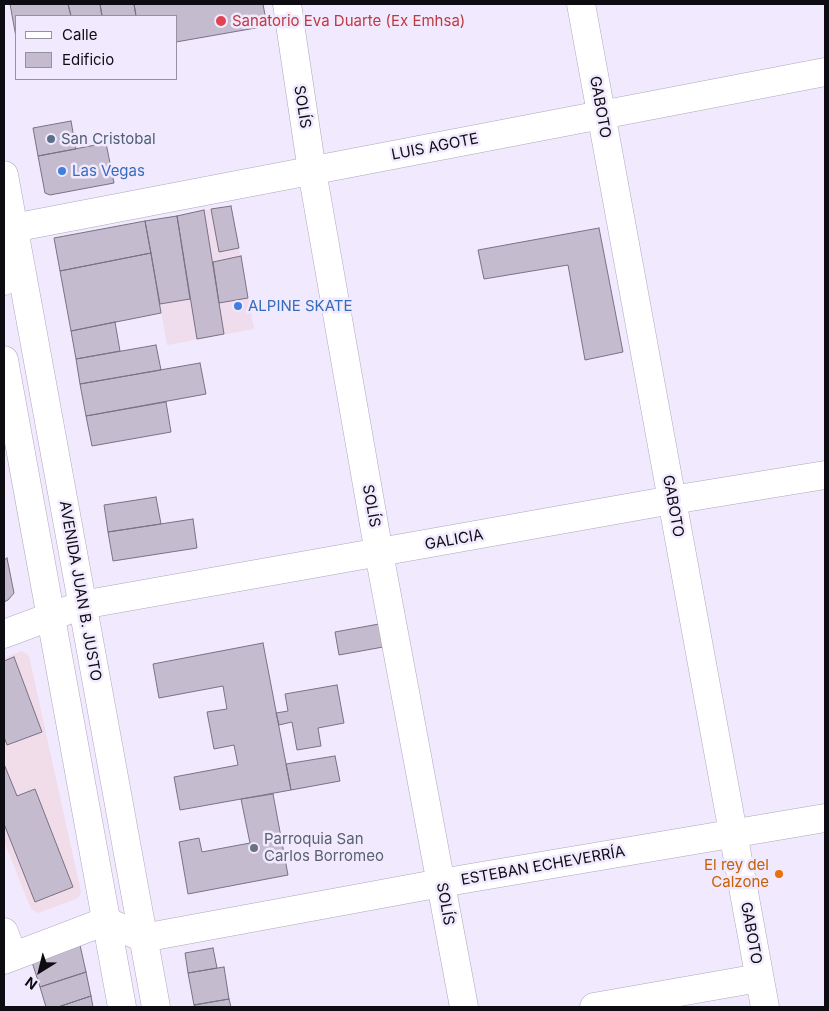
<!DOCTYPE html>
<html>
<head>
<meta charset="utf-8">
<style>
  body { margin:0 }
  #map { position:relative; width:829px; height:1011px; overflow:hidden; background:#f1e9fe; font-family:Inter,sans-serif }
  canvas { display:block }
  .frame { position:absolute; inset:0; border:5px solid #0e0c13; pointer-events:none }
  .legend { position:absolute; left:15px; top:15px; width:162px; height:65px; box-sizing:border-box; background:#f1e9fe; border:1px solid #9691a0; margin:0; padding:6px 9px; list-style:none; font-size:15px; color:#0e0c13 }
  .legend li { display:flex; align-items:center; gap:10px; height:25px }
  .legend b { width:25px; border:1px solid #9691a0 }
  .north { position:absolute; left:15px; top:946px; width:50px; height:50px; -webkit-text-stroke:4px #f1e9fe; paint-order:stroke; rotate:216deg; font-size:14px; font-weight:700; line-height:20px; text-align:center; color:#0e0c13 }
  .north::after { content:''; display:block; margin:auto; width:18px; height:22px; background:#0e0c13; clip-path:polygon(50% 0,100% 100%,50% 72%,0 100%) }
</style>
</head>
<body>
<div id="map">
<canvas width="829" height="1011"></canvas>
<div class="frame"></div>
<ul class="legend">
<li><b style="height:6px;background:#fff"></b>Calle</li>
<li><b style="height:14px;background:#c5bbcf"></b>Edificio</li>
</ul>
<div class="north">N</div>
</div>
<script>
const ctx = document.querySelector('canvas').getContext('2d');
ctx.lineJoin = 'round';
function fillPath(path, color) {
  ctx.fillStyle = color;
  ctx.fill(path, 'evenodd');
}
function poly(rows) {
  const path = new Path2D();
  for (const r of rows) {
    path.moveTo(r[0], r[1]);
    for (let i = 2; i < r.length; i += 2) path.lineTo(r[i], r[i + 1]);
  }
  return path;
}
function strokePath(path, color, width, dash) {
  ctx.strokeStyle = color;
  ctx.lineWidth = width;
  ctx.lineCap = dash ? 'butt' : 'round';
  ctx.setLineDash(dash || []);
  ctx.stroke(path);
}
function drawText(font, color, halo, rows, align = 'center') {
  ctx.font = font + ' Inter,sans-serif';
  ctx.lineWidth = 5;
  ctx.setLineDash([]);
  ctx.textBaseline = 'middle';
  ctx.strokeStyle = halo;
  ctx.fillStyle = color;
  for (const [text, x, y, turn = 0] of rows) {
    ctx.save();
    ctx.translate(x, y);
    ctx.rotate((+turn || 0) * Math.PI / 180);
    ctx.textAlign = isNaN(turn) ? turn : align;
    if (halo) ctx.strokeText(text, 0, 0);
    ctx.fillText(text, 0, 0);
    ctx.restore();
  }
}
fillPath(poly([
  [22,651,29,656,81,892,78,898,38,913,31,909,4,841,4,658]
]), '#f1dcea');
fillPath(poly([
  [231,206,254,329,167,345,145,221]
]), '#efdced');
const building = poly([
  [10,4,68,4,71,16,16,16,16,37,10,4],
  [68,4,100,4,102,16,71,16,68,4],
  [100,4,134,4,136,16,102,16,100,4],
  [134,4,263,4,267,26,176,42,176,16,136,16,134,4],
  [71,121,76,149,38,156,33,128,71,121],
  [106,143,114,183,50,195,45,193,38,156,106,143],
  [231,206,239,248,219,252,211,209,231,206],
  [204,210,224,334,197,339,177,216,204,210],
  [177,216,190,299,160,304,145,221,177,216],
  [145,221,151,253,60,271,54,238,145,221],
  [599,228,623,352,585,360,568,265,484,279,478,250,599,228],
  [151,253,161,313,71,331,60,271,151,253],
  [241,256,248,298,219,303,213,262,241,256],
  [115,322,120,351,76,359,71,331,115,322],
  [156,345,161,370,80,384,76,359,156,345],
  [200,363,206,394,86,416,80,384,200,363],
  [166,402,171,432,92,446,86,416,166,402],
  [156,497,161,524,108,532,104,505,156,497],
  [193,519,197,548,113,561,108,532,193,519],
  [7,558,14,593,8,600,4,602,4,560,7,558],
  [379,624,383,647,339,655,335,632,379,624],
  [263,643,291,790,180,810,174,777,238,765,234,745,214,749,207,712,227,709,223,686,159,698,153,664,263,643],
  [14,657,42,732,7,745,4,737,4,661,14,657],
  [337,685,344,723,318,728,321,746,297,750,292,722,279,725,276,713,288,711,285,694,337,685],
  [335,756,340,781,291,790,286,764,335,756],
  [4,764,17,796,35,789,73,887,35,902,4,824,4,764],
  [273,794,288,875,188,894,179,842,199,838,202,852,250,843,241,799,273,794],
  [80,945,86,972,40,987,32,962,80,945],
  [213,948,217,968,188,973,185,953,213,948],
  [224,967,229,999,194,1005,188,973,224,967],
  [86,972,91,996,58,1007,46,1007,40,987,86,972],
  [91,996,93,1007,58,1007,91,996],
  [229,999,231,1007,195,1007,194,1005,229,999]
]);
fillPath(building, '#c5bbcf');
strokePath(building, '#7a7184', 1);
const minor = poly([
  [287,4,312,171,379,553,464,1007],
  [581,4,765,1007],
  [4,281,13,228,825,72],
  [4,634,82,605,672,500,825,475],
  [4,932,13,956],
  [4,960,106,921,143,938,441,883,825,818],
  [594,1007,759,978]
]);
const major = poly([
  [4,175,156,1007],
  [4,360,122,1007]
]);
strokePath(minor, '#aea7bb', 29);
strokePath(major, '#aea7bb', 29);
strokePath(minor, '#fff', 28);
strokePath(major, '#fff', 28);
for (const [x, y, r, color] of [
  [221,21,6,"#e0444e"],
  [51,139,5,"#5c6f8a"],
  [62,171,5,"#3f7fe0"],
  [238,306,5,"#3f7fe0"],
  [254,848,5,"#6b7280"],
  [779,874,5,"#e8710a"]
]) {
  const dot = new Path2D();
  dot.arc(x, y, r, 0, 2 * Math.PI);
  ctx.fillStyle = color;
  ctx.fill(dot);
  strokePath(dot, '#f1e9fe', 2);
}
drawText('15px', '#be3a42', '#f1e9fe', [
  ["Sanatorio Eva Duarte (Ex Emhsa)",232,21]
], 'left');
drawText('15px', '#0e0c13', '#f1e9fe', [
  ["SOLÍS",302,107,81],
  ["GABOTO",600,107,80],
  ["LUIS AGOTE",435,147,-11],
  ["SOLÍS",371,506,80],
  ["GABOTO",673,506,80],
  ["GALICIA",454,540,-10],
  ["AVENIDA JUAN B. JUSTO",80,591,80],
  ["ESTEBAN ECHEVERRÍA",543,866,-10],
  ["SOLÍS",445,904,80],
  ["GABOTO",751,933,80]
]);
drawText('15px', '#4e5e75', '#f1e9fe', [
  ["San Cristobal",61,139]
], 'left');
drawText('15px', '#366cbe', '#f1e9fe', [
  ["Las Vegas",72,171],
  ["ALPINE SKATE",248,306]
], 'left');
drawText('15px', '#5b616d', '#f1e9fe', [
  ["Parroquia San",264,839],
  ["Carlos Borromeo",264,856]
], 'left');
drawText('15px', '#c56008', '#f1e9fe', [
  ["El rey del",769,865],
  ["Calzone",769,882]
], 'right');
</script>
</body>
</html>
